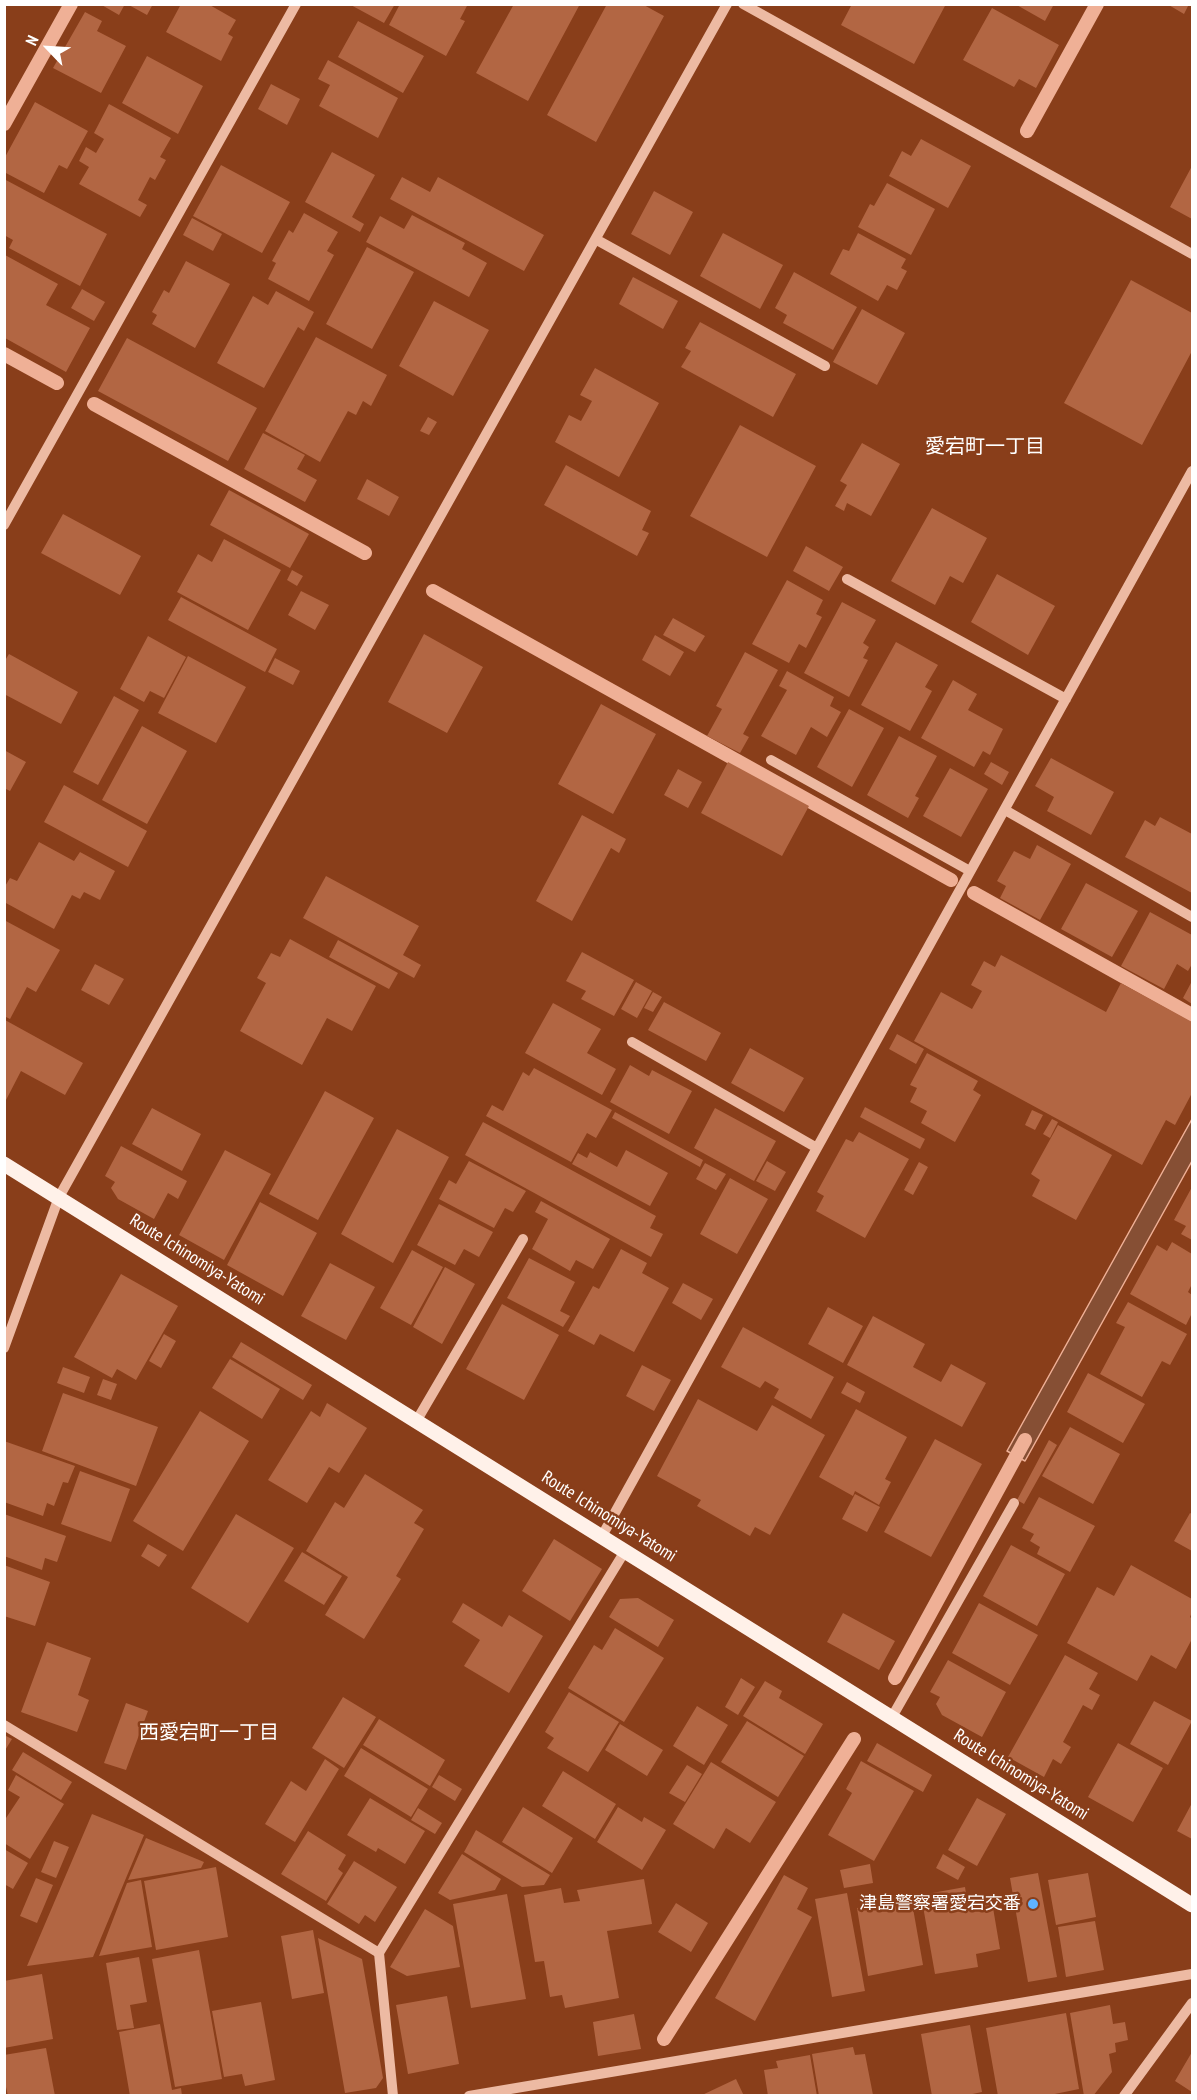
<!DOCTYPE html>
<html>
<head>
<meta charset="utf-8">
<style>
  body { margin:0 }
  #map { position:relative; width:1197px; height:2100px; overflow:hidden; background:#893e1a; font-family:"PT Sans Narrow",sans-serif }
  canvas { display:block }
  .frame { position:absolute; inset:0; border:6px solid #fff; pointer-events:none }
  .north { position:absolute; left:18px; top:18px; width:60px; height:60px; -webkit-text-stroke:4px #893e1a; paint-order:stroke; rotate:295deg; font-size:16px; font-weight:700; line-height:24px; text-align:center; color:#fff }
  .north::after { content:''; display:block; margin:auto; width:21px; height:27px; background:#fff; clip-path:polygon(50% 0,100% 100%,50% 72%,0 100%) }
</style>
</head>
<body>
<div id="map">
<canvas width="1197" height="2100"></canvas>
<div class="frame"></div>
<div class="north">N</div>
</div>
<script>
const ctx = document.querySelector('canvas').getContext('2d');
ctx.lineJoin = 'round';
function fillPath(path, color) {
  ctx.fillStyle = color;
  ctx.fill(path, 'evenodd');
}
function poly(rows) {
  const path = new Path2D();
  for (const r of rows) {
    path.moveTo(r[0], r[1]);
    for (let i = 2; i < r.length; i += 2) path.lineTo(r[i], r[i + 1]);
  }
  return path;
}
function strokePath(path, color, width, dash) {
  ctx.strokeStyle = color;
  ctx.lineWidth = width;
  ctx.lineCap = dash ? 'butt' : 'round';
  ctx.setLineDash(dash || []);
  ctx.stroke(path);
}
function drawText(font, color, halo, rows, align = 'center') {
  ctx.font = font + ' "PT Sans Narrow","Noto Sans JP",sans-serif';
  ctx.lineWidth = 5;
  ctx.setLineDash([]);
  ctx.textBaseline = 'middle';
  ctx.strokeStyle = halo;
  ctx.fillStyle = color;
  for (const [text, x, y, turn = 0] of rows) {
    ctx.save();
    ctx.translate(x, y);
    ctx.rotate((+turn || 0) * Math.PI / 180);
    ctx.textAlign = isNaN(turn) ? turn : align;
    if (halo) ctx.strokeText(text, 0, 0);
    ctx.fillText(text, 0, 0);
    ctx.restore();
  }
}
const water = poly([
  [1192,1119,1192,1161,1025,1461,1007,1451,1192,1119]
]);
fillPath(water, '#864f34');
strokePath(water, '#efb096', 1.5);
strokePath(poly([
  [4,124,71,4],
  [1027,131,1097,4],
  [4,354,57,383],
  [94,404,365,553],
  [433,591,951,880],
  [974,893,1192,1015],
  [895,1678,1025,1440],
  [664,2039,854,1739]
]), '#efb096', 14);
fillPath(poly([
  [100,4,125,4,119,15],
  [127,4,153,4,147,15],
  [181,4,208,4,236,20,228,34,233,37,221,61,166,32],
  [349,4,395,4,384,23],
  [400,4,468,4,460,19,465,21,446,56,389,25],
  [514,4,580,4,528,101,476,73],
  [607,4,642,4,664,16,596,142,547,115],
  [852,4,946,4,914,64,841,25],
  [1015,4,1054,4,1045,21],
  [1167,4,1189,4,1184,14],
  [992,8,1059,45,1036,88,1019,79,1014,87,963,60],
  [85,12,102,21,97,31,126,46,101,93,53,68],
  [358,21,424,56,403,93,338,57],
  [147,56,203,86,178,134,122,103],
  [328,60,398,98,378,138,319,106,330,85,318,79],
  [271,84,300,99,287,125,258,109],
  [35,102,88,131,67,169,59,165,44,193,4,172,4,159],
  [109,104,171,138,160,157,166,160,155,180,150,177,138,200,147,205,140,217,79,184,89,167,79,161,86,147,96,153,104,139,94,133],
  [921,139,971,166,948,208,889,176,902,151,911,156],
  [332,152,375,175,352,217,364,224,360,232,305,202],
  [221,165,290,202,262,253,193,216],
  [1192,166,1192,219,1170,207],
  [402,177,430,192,438,177,544,235,524,271,390,199],
  [4,179,107,234,80,286,9,248,13,240,4,235],
  [887,183,935,209,911,255,858,227,870,204,874,206],
  [654,191,693,212,670,255,631,234],
  [304,213,338,232,327,251,334,255,309,301,268,279,276,263,272,261,289,230,293,233],
  [412,215,465,243,462,249,487,263,469,297,366,242,380,216,404,229],
  [192,218,222,234,213,251,183,235],
  [723,233,783,265,760,309,700,276],
  [858,233,906,259,901,268,907,271,897,290,887,285,878,301,830,274,843,249,849,251],
  [367,247,414,272,372,349,326,324],
  [5,255,58,284,46,305,90,328,66,372,5,338],
  [186,261,230,284,195,348,152,324,157,315,152,312,164,290,169,293],
  [794,272,857,307,833,350,783,323,787,315,775,308],
  [633,277,678,301,663,329,619,304],
  [1131,280,1192,313,1192,351,1142,445,1064,403],
  [82,289,105,302,94,321,71,308],
  [276,291,314,312,304,331,298,327,264,388,217,363,253,296,268,305],
  [434,301,489,330,453,396,399,366],
  [862,309,905,333,877,385,833,362],
  [700,322,796,374,773,417,681,367,691,351,685,348],
  [316,337,387,375,371,406,363,401,356,415,348,411,320,462,265,431],
  [127,338,257,408,228,461,98,391],
  [595,368,659,403,619,477,555,442,569,415,581,421,592,401,580,395],
  [428,417,437,422,429,435,420,431],
  [740,425,816,466,767,557,690,516],
  [263,433,305,455,297,469,317,480,305,502,244,469],
  [862,443,900,464,871,516,847,503,844,511,835,506,847,485,840,481],
  [566,465,651,511,642,530,649,533,637,556,544,505],
  [367,479,399,497,389,516,357,499],
  [229,490,309,534,290,568,210,525],
  [932,508,987,538,963,583,950,576,935,605,891,581],
  [63,514,141,556,120,595,41,553],
  [224,539,281,570,248,630,177,592,198,554,212,562],
  [806,546,843,567,829,591,793,571],
  [292,570,303,576,297,586,287,580],
  [997,574,1055,606,1028,655,971,622],
  [787,580,823,600,816,614,822,617,806,648,799,644,789,663,752,644],
  [301,591,329,605,315,630,288,615],
  [181,597,277,649,265,672,168,620],
  [842,602,876,620,863,643,869,647,863,658,868,660,849,697,804,673],
  [673,618,705,636,695,652,663,635],
  [424,634,483,667,447,733,388,702],
  [655,635,684,652,670,676,642,660],
  [148,636,186,657,164,698,150,691,144,702,120,689],
  [896,642,938,665,925,687,932,691,910,731,861,705],
  [745,652,778,670,743,734,749,737,740,753,707,736,722,709,716,706],
  [9,654,78,692,61,724,4,694,4,662],
  [188,656,246,687,216,743,158,713],
  [275,658,300,671,293,685,268,672],
  [787,671,834,697,830,706,841,712,827,737,811,727,796,755,761,736,787,690,779,686],
  [953,680,977,694,968,710,1003,729,990,755,983,751,974,767,921,738],
  [114,696,139,710,98,785,73,772],
  [601,704,656,734,613,814,558,784],
  [849,709,884,728,852,787,817,767],
  [142,726,187,751,147,824,102,800],
  [899,736,937,756,915,796,919,798,908,818,867,795],
  [4,750,26,762,10,791,4,788],
  [1051,758,1114,792,1091,835,1047,811,1054,797,1035,786],
  [728,762,809,806,782,856,701,813],
  [991,762,1009,772,1002,785,984,774],
  [950,768,988,789,961,837,923,816],
  [678,769,702,782,688,808,664,795],
  [64,785,147,831,128,867,44,822],
  [582,815,626,839,619,853,611,848,572,921,536,901],
  [1160,817,1192,834,1192,893,1125,857,1145,820,1155,826],
  [39,842,74,861,80,852,115,871,100,900,84,892,80,899,72,895,54,929,4,902,4,888,10,878,17,881],
  [1037,845,1071,864,1040,920,1000,898,1006,886,997,881,1014,851,1030,859],
  [326,876,419,926,403,955,421,965,414,978,303,918],
  [1086,883,1138,911,1112,957,1061,929],
  [1150,912,1192,935,1192,964,1188,971,1177,964,1164,989,1121,966],
  [4,920,60,950,36,992,27,987,10,1019,4,1016],
  [290,939,376,986,352,1031,327,1018,302,1065,240,1031,266,983,257,978,271,953,280,957],
  [338,940,398,973,389,989,329,957],
  [582,952,634,980,614,1016,581,999,586,991,566,981],
  [1001,955,1106,1012,1121,983,1192,1022,1192,1093,1175,1125,1166,1120,1142,1165,914,1041,941,992,972,1009,982,991,971,985,984,961,995,967],
  [95,964,124,979,109,1005,81,990],
  [1192,981,1192,1004,1183,998],
  [636,982,652,991,637,1018,621,1009],
  [653,992,662,997,653,1012,644,1008],
  [664,1002,721,1033,706,1061,648,1030],
  [553,1003,601,1029,587,1053,616,1069,602,1095,525,1053],
  [5,1020,83,1063,65,1095,21,1071,5,1102],
  [897,1034,924,1049,916,1064,889,1049],
  [750,1048,804,1078,784,1112,731,1083],
  [927,1053,978,1081,973,1090,981,1095,955,1142,921,1123,927,1111,910,1102,917,1088,910,1085],
  [630,1065,649,1076,652,1070,692,1091,669,1134,610,1102],
  [534,1068,612,1110,596,1138,587,1133,571,1162,486,1116,492,1105,503,1111,523,1072,529,1076],
  [325,1091,374,1118,318,1220,269,1194],
  [865,1107,925,1139,920,1149,860,1117],
  [152,1108,201,1134,182,1171,132,1144],
  [715,1108,776,1141,754,1181,694,1148],
  [1032,1110,1043,1115,1035,1130,1025,1125],
  [615,1112,703,1160,700,1167,612,1118],
  [1052,1119,1058,1122,1050,1138,1043,1134],
  [483,1122,656,1216,650,1228,663,1234,651,1257,465,1155],
  [1058,1125,1112,1155,1076,1220,1032,1196,1040,1180,1031,1174],
  [397,1129,449,1157,393,1263,341,1234],
  [859,1132,909,1159,865,1238,816,1211,824,1196,817,1192,846,1139,853,1142],
  [121,1146,187,1181,178,1199,168,1193,154,1219,118,1199,111,1188,115,1182,105,1176],
  [225,1150,271,1174,224,1260,179,1235],
  [626,1150,668,1173,650,1206,572,1164,578,1153,587,1158,590,1152,617,1167],
  [469,1161,526,1191,513,1212,505,1208,494,1228,439,1199,449,1180,456,1184],
  [767,1161,786,1172,775,1191,756,1181],
  [919,1162,928,1167,913,1195,904,1190],
  [705,1163,726,1174,716,1190,696,1179],
  [730,1178,768,1199,737,1254,700,1234],
  [1192,1187,1192,1240,1181,1234,1186,1226,1174,1220],
  [541,1201,610,1239,593,1269,576,1260,570,1271,532,1249,548,1219,535,1212],
  [260,1202,317,1233,283,1296,227,1265],
  [439,1204,493,1232,479,1257,464,1249,455,1265,417,1245],
  [1172,1242,1192,1254,1192,1284,1188,1292,1192,1295,1192,1313,1186,1325,1130,1294,1157,1245,1167,1251],
  [621,1249,647,1263,642,1273,669,1288,634,1352,600,1334,594,1345,568,1331,593,1286,599,1289],
  [412,1250,443,1267,411,1325,380,1308],
  [529,1258,575,1282,560,1311,570,1316,563,1327,507,1298],
  [330,1263,375,1287,346,1340,301,1316],
  [445,1267,475,1284,442,1344,413,1327],
  [121,1274,178,1306,136,1380,117,1369,112,1378,74,1357],
  [683,1283,713,1299,701,1320,672,1303],
  [1128,1302,1187,1334,1170,1365,1162,1361,1142,1397,1100,1374,1125,1327,1116,1323],
  [502,1304,559,1335,524,1400,466,1369],
  [828,1307,863,1326,843,1363,808,1344],
  [873,1316,925,1344,913,1367,941,1382,951,1364,986,1383,962,1427,847,1365],
  [743,1327,834,1377,811,1419,774,1398,779,1389,765,1381,760,1388,721,1367],
  [164,1334,176,1341,161,1368,149,1361],
  [241,1342,312,1385,303,1400,232,1357],
  [230,1359,280,1389,262,1419,212,1388],
  [642,1365,671,1380,654,1411,626,1396],
  [63,1367,90,1377,84,1393,57,1383],
  [1088,1373,1145,1404,1123,1443,1067,1412],
  [103,1379,117,1384,111,1400,97,1395],
  [847,1382,865,1392,860,1403,841,1393],
  [63,1393,158,1427,136,1486,42,1451],
  [698,1399,757,1431,772,1405,825,1435,770,1535,755,1527,750,1536,697,1506,701,1500,657,1476],
  [327,1403,367,1428,339,1473,329,1467,307,1503,268,1480,311,1411,320,1417],
  [856,1409,907,1437,885,1479,891,1482,879,1505,855,1491,853,1496,819,1477],
  [200,1411,249,1441,183,1551,133,1521],
  [1070,1427,1120,1454,1093,1504,1042,1476],
  [935,1439,982,1464,931,1557,884,1532],
  [1049,1440,1057,1445,1024,1504,1017,1500],
  [4,1441,75,1466,68,1483,63,1482,54,1506,47,1503,43,1516,4,1502],
  [80,1471,130,1489,111,1542,61,1524],
  [365,1474,423,1510,414,1523,424,1529,396,1576,401,1579,364,1639,325,1615,348,1577,306,1551,335,1502,344,1508],
  [855,1494,880,1507,867,1532,842,1519],
  [1039,1497,1095,1526,1070,1572,1037,1554,1040,1547,1030,1541,1034,1534,1022,1528],
  [1190,1513,1192,1514,1192,1551,1174,1541],
  [4,1514,66,1536,57,1562,45,1558,42,1570,4,1556],
  [236,1514,294,1548,248,1623,191,1588],
  [554,1539,602,1569,570,1621,522,1591],
  [148,1544,167,1555,159,1567,141,1556],
  [1011,1545,1065,1574,1037,1626,983,1596],
  [302,1552,342,1576,324,1605,284,1581],
  [4,1565,50,1582,35,1626,4,1616],
  [1131,1565,1192,1599,1192,1612,1190,1617,1192,1619,1192,1639,1176,1669,1151,1655,1137,1681,1067,1643,1097,1587,1114,1596],
  [638,1598,674,1620,658,1647,609,1617,620,1599],
  [463,1603,502,1627,509,1615,543,1636,509,1693,464,1666,480,1640,452,1622],
  [979,1603,1038,1635,1010,1685,952,1653],
  [843,1613,895,1641,879,1670,827,1642],
  [615,1628,664,1658,624,1722,568,1688,594,1645,602,1650],
  [47,1642,91,1658,78,1695,89,1700,77,1732,21,1712],
  [1065,1655,1098,1673,1089,1689,1100,1695,1092,1710,1083,1705,1063,1742,1071,1747,1061,1764,1053,1759,1044,1777,1008,1757],
  [948,1660,1006,1692,982,1737,942,1715,936,1704,940,1697,930,1692],
  [741,1678,755,1687,738,1715,725,1707],
  [765,1681,782,1691,779,1698,823,1724,805,1754,743,1716],
  [569,1692,619,1722,588,1772,547,1748,554,1738,545,1732],
  [343,1697,376,1717,344,1768,312,1748],
  [1154,1701,1192,1721,1168,1765,1130,1744],
  [126,1703,148,1711,126,1770,104,1763],
  [697,1706,728,1725,704,1765,673,1746],
  [379,1719,445,1760,430,1786,363,1745],
  [747,1721,804,1756,778,1797,721,1762],
  [620,1724,663,1750,647,1776,605,1750],
  [4,1735,12,1739,4,1752],
  [877,1743,932,1775,923,1792,867,1761],
  [1118,1743,1163,1768,1133,1822,1088,1797],
  [361,1748,428,1789,411,1817,344,1776],
  [23,1752,72,1782,61,1800,12,1770],
  [325,1759,339,1769,295,1842,265,1824,291,1781,306,1791],
  [861,1761,914,1791,874,1861,828,1835,852,1793,846,1789],
  [711,1762,776,1802,750,1843,726,1828,714,1849,673,1824],
  [687,1765,702,1774,685,1802,669,1793],
  [563,1771,616,1804,595,1839,542,1806],
  [16,1775,64,1804,30,1859,4,1843,4,1821,20,1797,8,1790],
  [439,1775,462,1789,455,1801,432,1787],
  [370,1798,425,1831,405,1864,378,1848,376,1852,347,1835],
  [977,1798,1006,1814,977,1866,948,1850],
  [1192,1803,1192,1839,1177,1831],
  [523,1807,573,1838,552,1873,502,1842],
  [618,1807,642,1822,644,1817,666,1830,642,1870,597,1842],
  [418,1808,442,1823,435,1834,411,1820],
  [92,1814,144,1835,93,1957,27,1966],
  [476,1830,550,1875,544,1885,522,1887,464,1852],
  [308,1831,346,1855,338,1869,343,1873,326,1901,281,1874],
  [146,1838,204,1862,201,1868,128,1880],
  [54,1841,69,1847,56,1878,41,1872],
  [4,1849,28,1863,13,1889,4,1884],
  [462,1854,501,1879,495,1890,450,1900,438,1893],
  [943,1854,965,1867,958,1880,936,1868],
  [354,1861,397,1887,375,1922,365,1915,359,1924,327,1904],
  [870,1864,873,1883,844,1888,840,1870],
  [216,1867,228,1937,156,1950,144,1881],
  [1038,1873,1057,1977,1028,1982,1010,1878],
  [1088,1873,1096,1917,1056,1925,1048,1880],
  [784,1875,808,1888,797,1909,812,1917,755,2021,715,1998],
  [36,1878,53,1885,37,1923,20,1916],
  [644,1879,652,1924,607,1931,619,1998,565,2008,562,1995,550,1997,544,1961,535,1962,524,1895,561,1888,564,1903,580,1901,577,1890],
  [141,1880,152,1947,99,1956,127,1883],
  [965,1887,967,1900,991,1896,1000,1949,976,1954,978,1967,935,1974,921,1895],
  [847,1893,865,1991,832,1997,815,1899],
  [507,1894,526,1999,471,2008,453,1904],
  [911,1897,923,1965,868,1976,857,1908],
  [676,1903,708,1923,691,1952,658,1932],
  [425,1909,453,1926,460,1967,407,1976,390,1967],
  [1095,1921,1104,1970,1066,1977,1058,1927],
  [313,1930,324,1993,292,1999,281,1936],
  [318,1938,362,1959,383,2078,376,2088,345,2093],
  [199,1950,222,2079,175,2087,152,1959],
  [139,1957,147,2002,130,2005,134,2028,117,2030,106,1963],
  [42,1974,53,2039,4,2048,4,1981],
  [447,1996,459,2064,408,2074,396,2005],
  [261,2002,275,2080,245,2086,242,2074,224,2077,212,2011],
  [1110,2005,1113,2024,1125,2022,1128,2040,1115,2043,1116,2052,1109,2054,1112,2072,1093,2096,1084,2096,1070,2013],
  [1066,2013,1079,2089,1045,2096,998,2096,986,2028],
  [634,2014,641,2049,598,2056,593,2022],
  [160,2024,172,2090,181,2088,182,2096,130,2096,119,2032],
  [970,2025,982,2092,963,2096,932,2096,921,2034],
  [853,2047,855,2055,865,2054,873,2095,819,2096,812,2054],
  [46,2048,55,2096,8,2096,4,2078,4,2055],
  [1192,2052,1192,2092,1175,2081],
  [810,2055,817,2096,768,2096,764,2070,778,2068,776,2061],
  [736,2079,744,2096,700,2096]
]), '#b26643');
strokePath(poly([
  [743,4,1192,254],
  [597,240,825,366],
  [4,525,296,4],
  [847,579,1066,699],
  [771,760,970,871],
  [1005,810,1192,917],
  [632,1042,817,1148],
  [4,1348,59,1197,727,4],
  [417,1420,523,1239],
  [602,1536,1192,471],
  [892,1717,1014,1503],
  [4,1725,379,1953,625,1551],
  [379,1953,393,2096],
  [469,2096,1192,1974],
  [1124,2096,1192,2003]
]), '#edbaa3', 10);
strokePath(poly([
  [4,1164,1192,1905]
]), '#fff1e9', 15);
for (const [x, y, r, color] of [
  [1033,1904,6,"#5fb3ff"]
]) {
  const dot = new Path2D();
  dot.arc(x, y, r, 0, 2 * Math.PI);
  ctx.fillStyle = color;
  ctx.fill(dot);
  strokePath(dot, '#893e1a', 2);
}
drawText('18px', '#fff', '#893e1a', [
  ["Route Ichinomiya-Yatomi",197,1260,32],
  ["Route Ichinomiya-Yatomi",609,1517,32],
  ["Route Ichinomiya-Yatomi",1021,1775,32]
]);
drawText('18px', '#fff', '#893e1a', [
  ["津島警察署愛宕交番",1021,1904]
], 'right');
drawText('20px', '#fff', '#893e1a', [
  ["愛宕町一丁目",985,447],
  ["西愛宕町一丁目",209,1733]
]);
</script>
</body>
</html>
